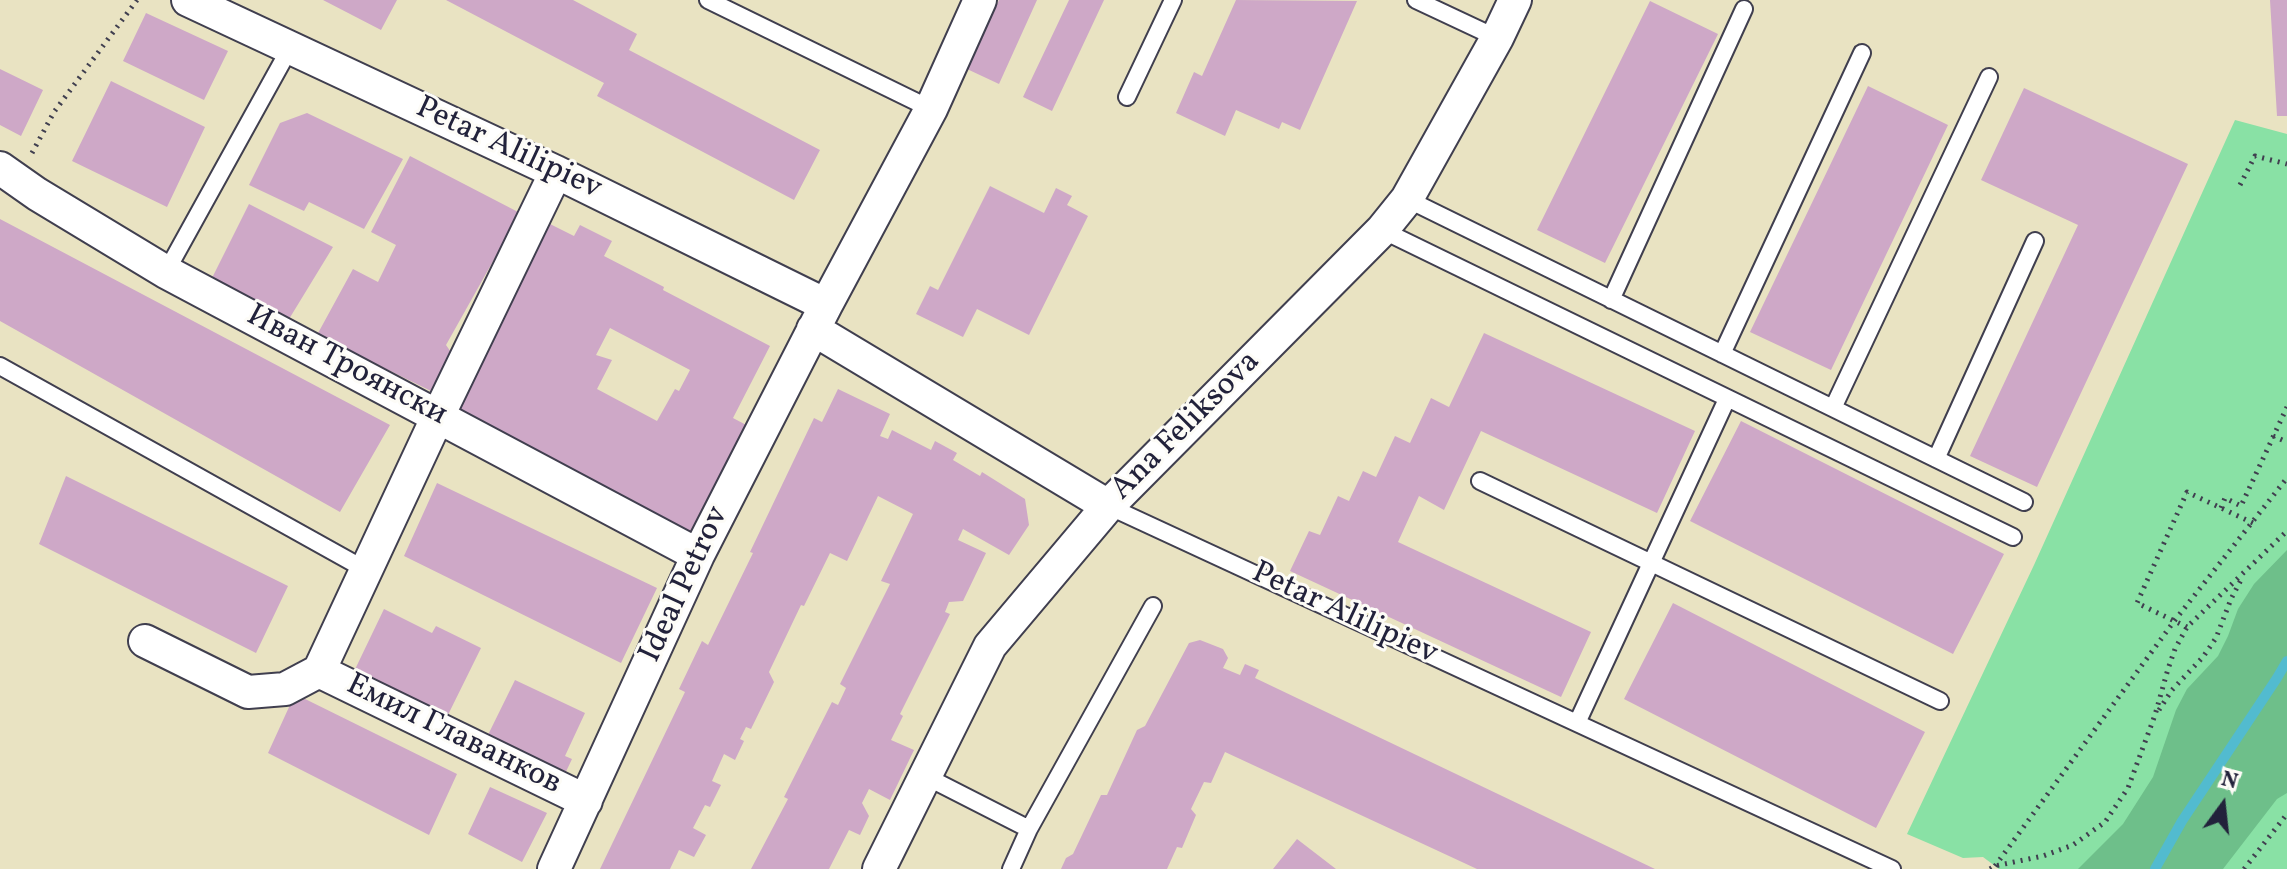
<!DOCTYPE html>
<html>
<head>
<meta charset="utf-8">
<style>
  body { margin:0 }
  #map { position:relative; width:2287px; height:869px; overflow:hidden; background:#e9e3c2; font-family:Vollkorn,serif }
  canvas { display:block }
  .north { position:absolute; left:2183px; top:765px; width:80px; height:80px; -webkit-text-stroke:6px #fdfcf7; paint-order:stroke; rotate:15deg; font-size:22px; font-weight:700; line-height:32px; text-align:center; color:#22223b }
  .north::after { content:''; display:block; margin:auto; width:28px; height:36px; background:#22223b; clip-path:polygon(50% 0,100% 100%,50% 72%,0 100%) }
</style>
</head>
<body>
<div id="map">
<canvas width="2287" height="869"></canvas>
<div class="north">N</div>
</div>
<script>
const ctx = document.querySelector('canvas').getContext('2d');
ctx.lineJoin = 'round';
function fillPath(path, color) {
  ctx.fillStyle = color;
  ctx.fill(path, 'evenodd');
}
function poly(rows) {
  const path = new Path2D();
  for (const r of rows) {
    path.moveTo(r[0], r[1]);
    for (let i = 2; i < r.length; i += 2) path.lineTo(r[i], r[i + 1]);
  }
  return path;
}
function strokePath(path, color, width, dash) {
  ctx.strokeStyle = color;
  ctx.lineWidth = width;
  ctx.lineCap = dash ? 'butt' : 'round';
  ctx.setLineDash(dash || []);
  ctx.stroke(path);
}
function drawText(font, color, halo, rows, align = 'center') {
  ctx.font = font + ' Vollkorn,serif';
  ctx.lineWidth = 6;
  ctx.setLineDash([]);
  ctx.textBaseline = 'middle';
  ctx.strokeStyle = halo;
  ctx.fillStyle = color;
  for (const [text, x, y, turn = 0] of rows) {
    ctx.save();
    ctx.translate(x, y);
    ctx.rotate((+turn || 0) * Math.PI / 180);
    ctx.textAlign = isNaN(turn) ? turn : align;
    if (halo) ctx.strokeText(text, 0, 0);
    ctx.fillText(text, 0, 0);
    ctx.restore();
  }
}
fillPath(poly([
  [2235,120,2287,134,2287,869,1999,869,1983,857,1963,858,1907,834,2034,565]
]), '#89e1a5');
fillPath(poly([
  [2287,550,2287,793,2277,799,2223,869,2078,869,2123,824,2153,777,2176,710,2187,689,2218,656,2228,636,2238,609,2254,584]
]), '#6ebf8a');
strokePath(poly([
  [2155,869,2182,821,2277,678,2287,661]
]), '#52bbcf', 10);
fillPath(poly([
  [323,0,397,0,381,30],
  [446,0,573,0,637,34,629,50,820,150,794,200,597,96,604,83],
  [999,0,1037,0,999,84,967,69],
  [1069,0,1104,0,1052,111,1023,97],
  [1236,0,1357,1,1300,130,1282,122,1279,129,1236,110,1225,136,1176,113,1194,72,1202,76],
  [2270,0,2287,0,2287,116,2277,116],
  [1650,1,1718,34,1605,263,1537,230],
  [146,13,228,51,204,100,123,61],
  [0,69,43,90,21,136,0,125],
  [111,81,205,127,167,207,72,161],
  [1868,86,1948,125,1831,370,1750,332],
  [2024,88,2188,164,2037,487,1970,456,2078,225,1981,180],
  [307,113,403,159,364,229,309,202,304,211,249,185,280,123],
  [410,156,520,213,446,345,453,355,431,391,317,335,353,269,378,282,396,245,371,232],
  [990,186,1044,213,1056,188,1072,196,1067,205,1088,216,1029,335,977,309,963,337,916,314,930,286,938,290],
  [249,204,333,247,286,324,211,280],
  [0,219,390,425,340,512,0,321],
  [550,224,574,236,580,225,612,241,604,256,664,287,663,290,770,346,733,418,750,427,692,540,453,415],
  [610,328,690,370,679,391,675,389,657,421,597,389,612,360,596,355],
  [1484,333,1695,431,1657,513,1481,431,1444,510,1419,496,1398,542,1591,632,1561,697,1290,571,1309,531,1320,535,1338,496,1349,501,1363,471,1376,477,1395,436,1410,443,1431,398,1449,407],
  [838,389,890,414,880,436,888,439,892,430,931,450,935,441,957,453,953,460,980,476,982,472,1025,499,1029,525,1009,555,963,529,958,540,986,553,963,601,949,602,945,612,950,614,900,714,903,716,891,740,914,750,890,800,869,789,862,803,869,816,860,835,849,830,829,869,751,869,788,799,784,797,832,702,838,705,846,688,840,684,890,584,881,581,913,514,878,496,847,561,830,553,804,606,801,605,769,672,774,682,751,729,746,727,740,739,744,741,735,760,724,754,712,781,721,785,710,807,705,805,693,828,706,835,694,857,679,850,670,869,600,869,685,692,679,689,702,641,708,645,753,553,750,552,814,418,822,422],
  [1741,421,2004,554,1953,654,1690,521],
  [66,476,288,586,256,653,39,544],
  [437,483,657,588,621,663,404,556],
  [1673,603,1925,732,1876,828,1624,699],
  [384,609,432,633,436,626,481,648,441,729,348,684],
  [1200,640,1223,649,1228,658,1223,668,1240,675,1245,664,1259,670,1255,678,1655,869,1477,869,1225,752,1211,783,1204,782,1191,809,1196,815,1182,848,1177,847,1167,869,1061,869,1066,858,1073,854,1101,795,1107,795,1137,730,1145,726,1189,643],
  [515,680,585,713,565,756,572,759,562,780,484,743],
  [295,694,457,774,429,835,268,753],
  [490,787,547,813,522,862,468,834],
  [1297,839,1336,869,1273,869]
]), '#cea8c7');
const service = poly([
  [708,0,931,109],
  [1416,0,1497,38],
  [1127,97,1173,0],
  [1407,199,2024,502],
  [1382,230,2013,537],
  [166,272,290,48],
  [1611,300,1744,9],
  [1722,354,1862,53],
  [0,366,366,570],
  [1833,408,1989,77],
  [1936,459,2035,241],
  [1480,481,1940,701],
  [1108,506,1892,869],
  [1577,723,1727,399],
  [925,776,1029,829],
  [1011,869,1029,829,1153,606]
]);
const minor = poly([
  [188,0,556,172,826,305],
  [0,168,37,194,166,272,698,555],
  [813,329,1108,506],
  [145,641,248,692,285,689,319,671,438,416,556,172],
  [319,671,586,801],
  [554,869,698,555,826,305,931,109,980,0],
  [879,869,990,646,1108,506,1382,230,1407,199,1497,38,1515,0]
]);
strokePath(service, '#403f4f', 20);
strokePath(minor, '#403f4f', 36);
strokePath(poly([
  [32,153,54,112,137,0],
  [2240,185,2255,156,2287,164],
  [2273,436,2287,442],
  [2221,508,2225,498,2241,506,2287,407],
  [2187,627,2137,603,2187,492,2253,523],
  [2159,710,2172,690,2203,657,2216,638,2231,599,2242,578],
  [1995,866,2175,620,2287,478],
  [1990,869,1995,866,2043,856,2073,845,2105,822,2128,788,2155,715,2168,669,2175,649,2187,627,2287,531],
  [2244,869,2287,814]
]), '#403f4f', 5, [2, 6]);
strokePath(service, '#fff', 16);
strokePath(minor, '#fff', 32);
drawText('32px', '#22223b', '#fdfcf7', [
  ["Petar Alilipiev",508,150,25],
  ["Иван Троянски",346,367,28],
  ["Ana Feliksova",1187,427,-45],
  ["Ideal Petrov",686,585,-65],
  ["Petar Alilipiev",1344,615,25],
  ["Емил Главанков",453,736,26]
]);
</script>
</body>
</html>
